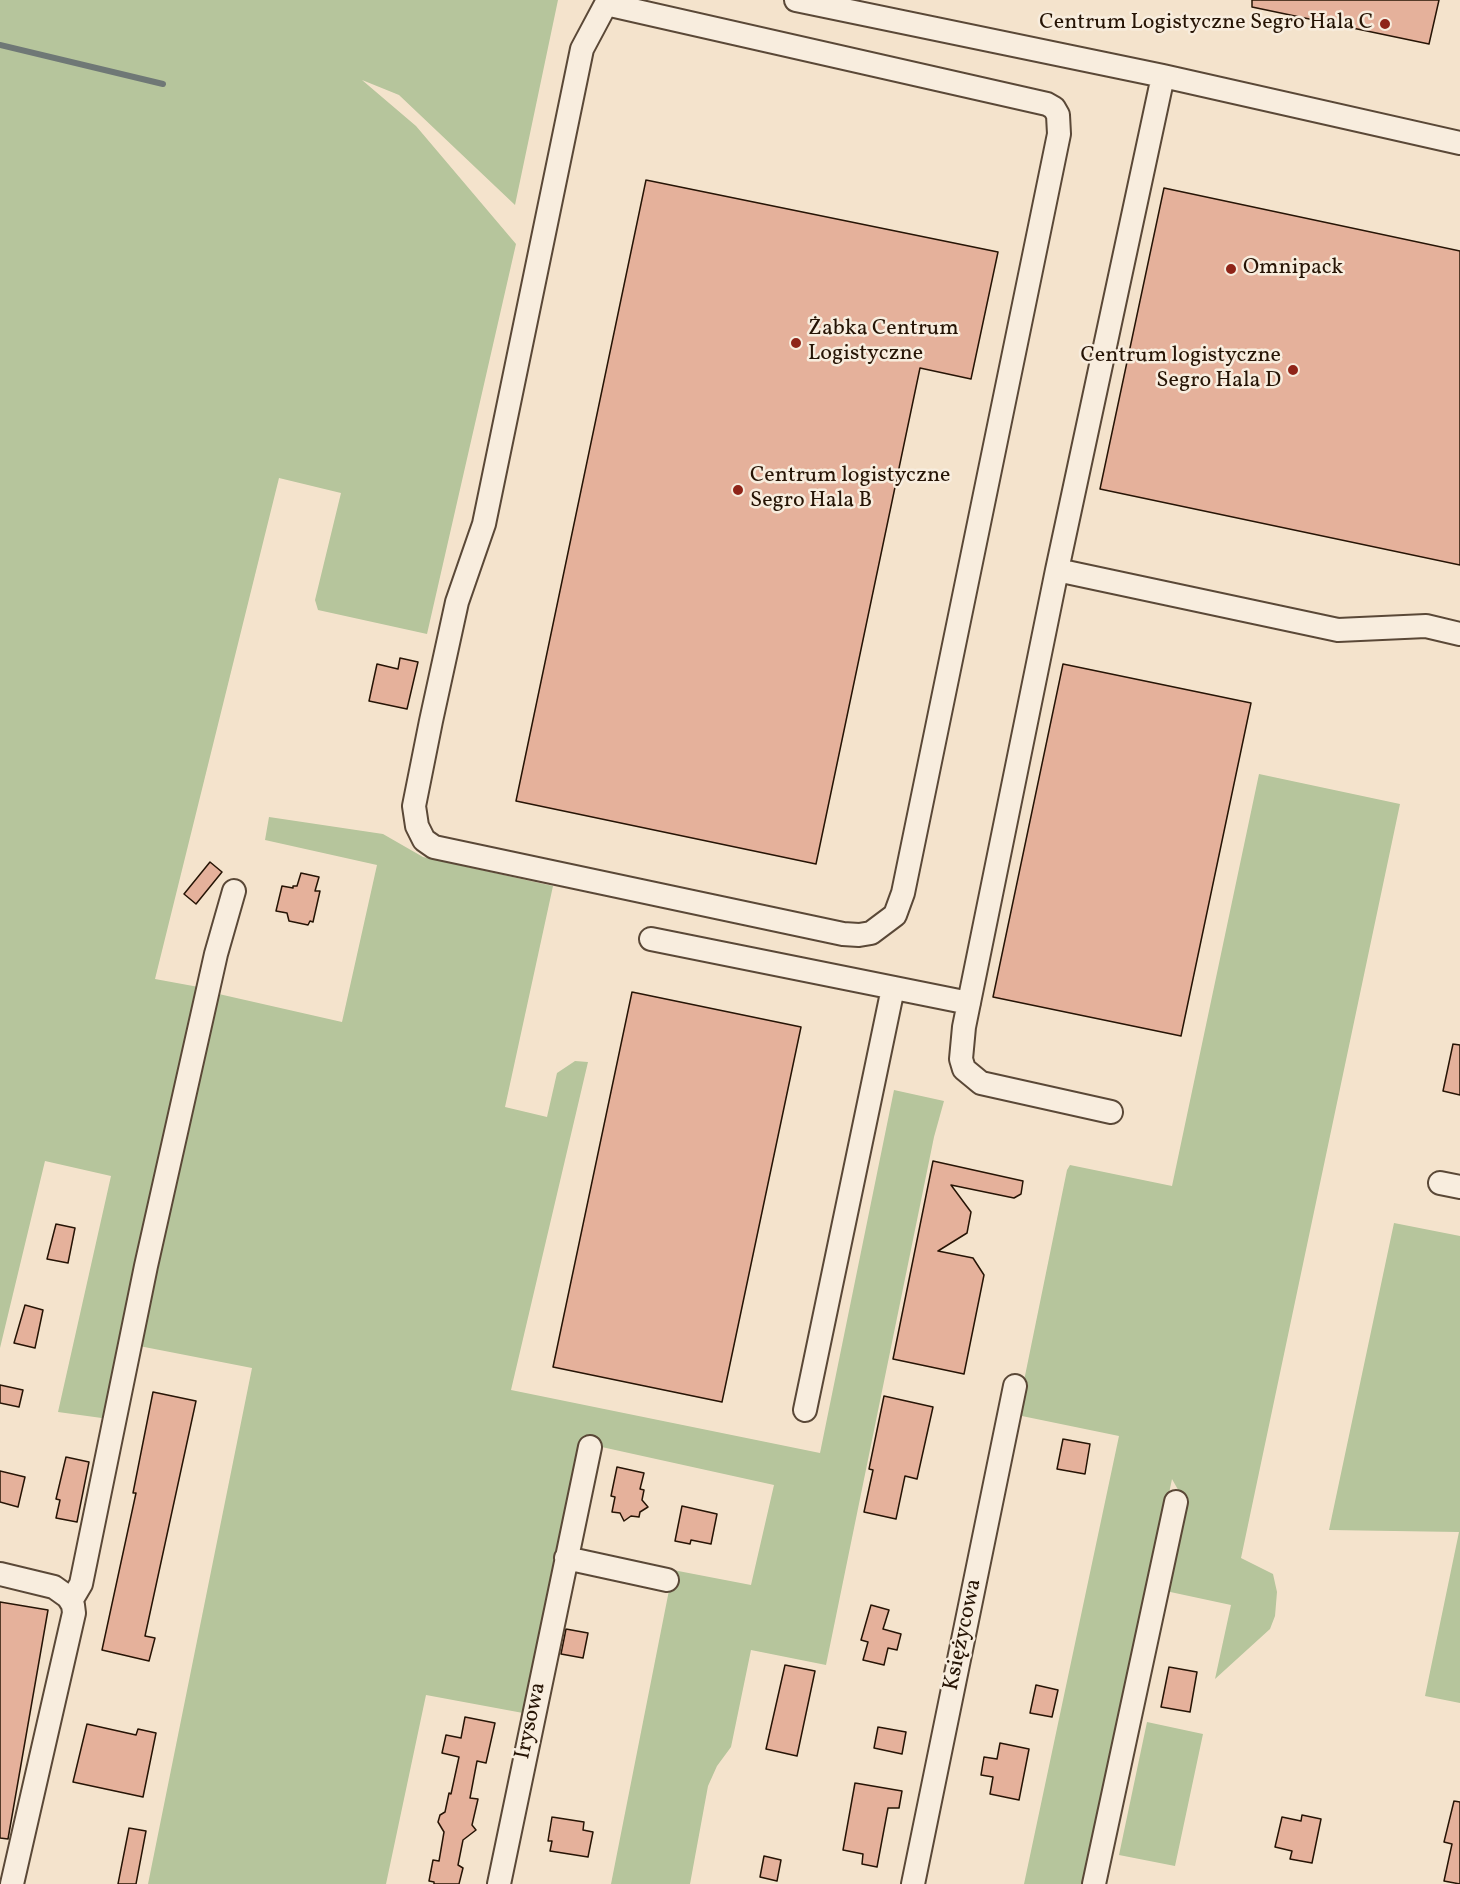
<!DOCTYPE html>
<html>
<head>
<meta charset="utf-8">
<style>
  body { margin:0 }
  canvas { display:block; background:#f4e3cc }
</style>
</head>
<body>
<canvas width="1460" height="1884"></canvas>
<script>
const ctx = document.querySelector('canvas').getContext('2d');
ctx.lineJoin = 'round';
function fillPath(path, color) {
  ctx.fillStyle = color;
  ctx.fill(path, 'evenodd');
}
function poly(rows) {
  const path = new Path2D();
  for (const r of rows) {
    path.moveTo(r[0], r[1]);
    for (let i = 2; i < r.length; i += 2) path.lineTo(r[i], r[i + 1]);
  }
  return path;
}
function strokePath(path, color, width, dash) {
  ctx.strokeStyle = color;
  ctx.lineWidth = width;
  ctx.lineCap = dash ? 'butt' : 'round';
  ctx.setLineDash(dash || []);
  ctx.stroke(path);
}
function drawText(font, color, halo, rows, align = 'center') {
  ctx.font = font + ' Vollkorn,serif';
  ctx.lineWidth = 5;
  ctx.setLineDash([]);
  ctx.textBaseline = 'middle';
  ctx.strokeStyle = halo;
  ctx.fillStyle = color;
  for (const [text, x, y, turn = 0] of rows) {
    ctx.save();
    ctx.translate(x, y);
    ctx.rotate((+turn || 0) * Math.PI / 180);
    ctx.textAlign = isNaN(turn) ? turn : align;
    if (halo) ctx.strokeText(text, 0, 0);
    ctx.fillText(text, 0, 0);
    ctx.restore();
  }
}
fillPath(poly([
  [0,0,558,0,515,205,399,95,362,80,416,126,516,244,427,634,318,610,315,600,341,493,279,478,155,979,204,988,109,1419,58,1412,111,1176,45,1161,0,1348],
  [1259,774,1400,804,1241,1558,1273,1574,1277,1592,1275,1616,1270,1629,1215,1679,1231,1605,1161,1590,1181,1495,1172,1479,1088,1884,1024,1884,1119,1436,1017,1415,1067,1170,1070,1165,1172,1186],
  [269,817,383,834,423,857,553,886,505,1107,547,1117,557,1073,575,1061,588,1062,511,1390,820,1453,894,1090,944,1101,934,1137,826,1665,751,1650,731,1747,717,1766,708,1786,690,1884,611,1884,673,1570,751,1585,774,1485,579,1442,523,1713,426,1695,386,1884,148,1884,252,1368,134,1345,210,992,342,1022,377,865,265,840],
  [1394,1223,1460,1236,1460,1703,1425,1696,1459,1532,1329,1530],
  [1147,1722,1203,1734,1175,1866,1119,1855]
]), '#b6c59c');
strokePath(poly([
  [0,45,163,84]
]), '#6f7876', 6);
const building = poly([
  [1252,0,1439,0,1429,44,1252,7,1252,0],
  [646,180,998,252,971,379,920,368,816,864,516,801,646,180],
  [1164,188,1460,251,1460,565,1100,489,1164,188],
  [400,658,418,662,407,709,369,701,377,664,398,669,400,658],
  [1063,664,1251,703,1181,1036,993,997,1063,664],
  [210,862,222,872,196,904,184,894,210,862],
  [301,873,319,877,315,891,320,891,313,922,310,921,308,925,289,921,287,913,276,911,282,886,293,888,293,886,297,886,301,873],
  [632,992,801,1027,722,1402,553,1367,632,992],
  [1453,1044,1460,1045,1460,1095,1443,1091,1453,1044],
  [933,1161,1023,1181,1021,1194,1014,1198,951,1185,971,1212,967,1233,938,1251,973,1258,984,1275,964,1374,893,1359,933,1161],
  [56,1224,75,1228,68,1263,47,1259,56,1224],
  [25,1305,43,1310,35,1348,14,1343,25,1305],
  [0,1385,23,1390,19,1407,0,1403,0,1385],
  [153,1392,196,1401,145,1636,155,1638,149,1661,102,1650,136,1493,133,1493,153,1392],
  [884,1396,933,1407,917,1479,905,1476,896,1519,864,1512,873,1470,869,1469,884,1396],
  [1063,1439,1090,1444,1085,1474,1057,1469,1063,1439],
  [66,1457,89,1462,77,1522,56,1518,60,1500,56,1499,66,1457],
  [617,1467,644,1473,640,1489,644,1490,642,1500,648,1507,640,1512,639,1517,631,1516,624,1521,620,1513,612,1512,615,1497,611,1496,617,1467],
  [0,1471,25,1477,18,1507,0,1502,0,1471],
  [682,1506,717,1514,711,1544,691,1540,690,1544,675,1541,682,1506],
  [0,1602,48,1610,8,1839,0,1838,0,1602],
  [871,1605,889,1610,883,1629,901,1634,897,1650,888,1648,884,1665,863,1660,868,1642,861,1640,871,1605],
  [566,1629,588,1633,583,1658,561,1654,566,1629],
  [785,1665,815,1671,797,1756,766,1749,785,1665],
  [1169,1667,1197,1672,1190,1712,1161,1707,1169,1667],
  [1036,1685,1058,1690,1052,1717,1030,1713,1036,1685],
  [465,1717,495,1723,486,1763,477,1761,470,1798,478,1799,472,1825,476,1830,463,1840,458,1865,463,1868,459,1884,434,1884,434,1882,429,1881,433,1860,439,1861,444,1832,438,1822,440,1815,445,1812,449,1793,451,1794,459,1757,442,1753,446,1735,461,1738,465,1717],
  [87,1724,136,1735,138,1729,156,1733,143,1797,73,1782,87,1724],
  [878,1727,906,1732,902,1754,874,1748,878,1727],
  [1000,1743,1029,1749,1019,1800,990,1794,993,1777,981,1775,984,1757,997,1759,1000,1743],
  [855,1783,902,1791,899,1808,888,1808,877,1867,862,1864,863,1854,843,1850,855,1783],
  [1454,1801,1460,1802,1460,1884,1444,1881,1452,1844,1444,1842,1454,1801],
  [1302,1815,1321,1819,1312,1863,1290,1859,1292,1851,1275,1847,1282,1817,1301,1821,1302,1815],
  [552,1817,584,1822,583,1830,593,1832,588,1857,550,1851,552,1841,548,1841,552,1817],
  [129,1828,146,1831,136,1884,118,1884,129,1828],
  [764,1856,781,1860,777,1881,760,1877,764,1856]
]);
fillPath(building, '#e5b19b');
strokePath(building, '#261405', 1.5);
const minor = poly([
  [796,0,1163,76,1460,143],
  [606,4,1047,104,1054,108,1058,115,1059,134,903,893,895,915,871,933,859,935,843,934,434,847,424,840,417,826,414,806,431,721,457,602,484,524,582,49,606,4,612,0],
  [1163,76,1057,570,1338,630,1426,626,1460,634],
  [1057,570,964,1027,961,1059,964,1069,981,1083,1111,1112],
  [651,939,969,1003],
  [1440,1183,1460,1187],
  [805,1410,893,988],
  [566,1558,667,1580],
  [0,1574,54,1587,68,1597,73,1605,74,1613,12,1884],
  [71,1601,81,1584,146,1266,216,954,234,891],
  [499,1884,590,1447],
  [913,1884,1015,1386],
  [1094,1884,1176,1502]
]);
strokePath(minor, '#5a4837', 26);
strokePath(minor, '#f8edde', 22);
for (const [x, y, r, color] of [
  [1385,24,6,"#8f2418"],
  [1231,269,6,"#8f2418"],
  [796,343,6,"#8f2418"],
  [1293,370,6,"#8f2418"],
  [738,490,6,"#8f2418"]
]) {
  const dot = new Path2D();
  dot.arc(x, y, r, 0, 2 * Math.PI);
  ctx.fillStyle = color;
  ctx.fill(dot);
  strokePath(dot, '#f8edde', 2);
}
drawText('22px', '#261405', '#f8edde', [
  ["Centrum Logistyczne Segro Hala C",1373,24,"right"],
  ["Omnipack",1243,269],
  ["Żabka Centrum",808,330],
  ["Logistyczne",808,355],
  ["Centrum logistyczne",1281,357,"right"],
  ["Segro Hala D",1281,382,"right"],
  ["Centrum logistyczne",750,477],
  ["Segro Hala B",750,502]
], 'left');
drawText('22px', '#261405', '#f8edde', [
  ["Księżycowa",964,1635,-78],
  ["Irysowa",532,1721,-78]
]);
</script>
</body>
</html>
